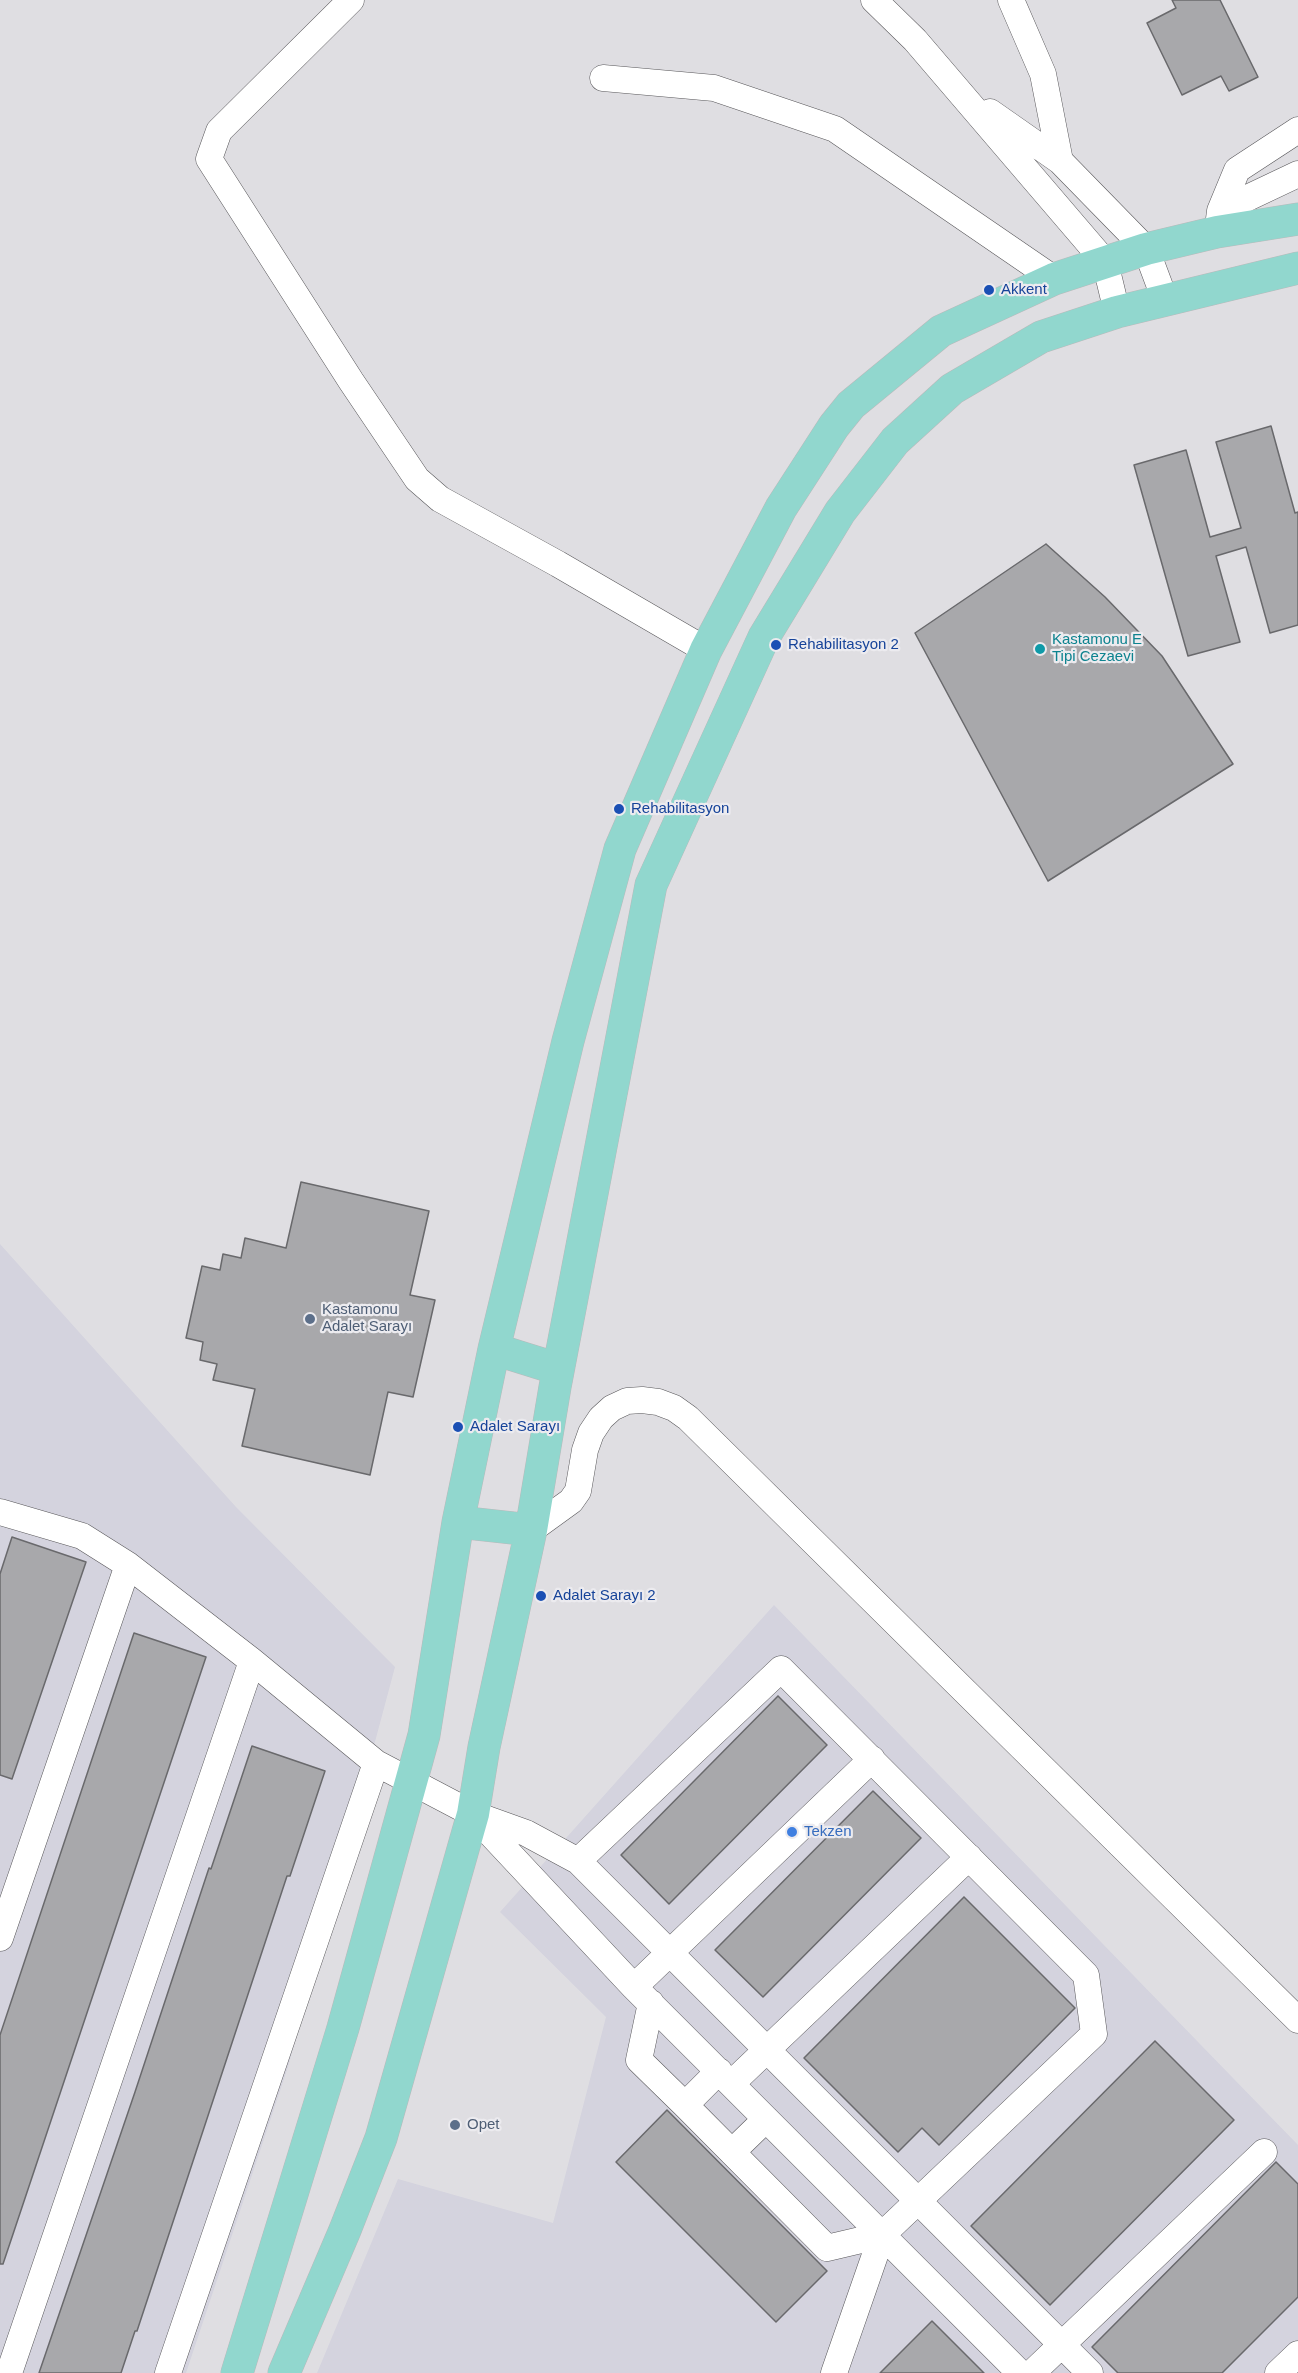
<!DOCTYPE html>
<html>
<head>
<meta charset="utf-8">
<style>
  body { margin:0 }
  canvas { display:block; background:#dfdee2 }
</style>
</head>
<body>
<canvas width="1298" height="2373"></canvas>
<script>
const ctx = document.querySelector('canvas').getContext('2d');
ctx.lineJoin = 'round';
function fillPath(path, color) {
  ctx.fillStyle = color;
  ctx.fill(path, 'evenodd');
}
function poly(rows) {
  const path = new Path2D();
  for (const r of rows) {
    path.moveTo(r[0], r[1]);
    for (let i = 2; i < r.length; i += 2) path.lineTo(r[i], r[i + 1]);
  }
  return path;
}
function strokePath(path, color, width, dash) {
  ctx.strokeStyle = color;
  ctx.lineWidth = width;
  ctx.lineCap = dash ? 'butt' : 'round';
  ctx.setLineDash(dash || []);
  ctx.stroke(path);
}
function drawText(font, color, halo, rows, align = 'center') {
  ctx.font = font + ' Helvetica,sans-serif';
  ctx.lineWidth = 4.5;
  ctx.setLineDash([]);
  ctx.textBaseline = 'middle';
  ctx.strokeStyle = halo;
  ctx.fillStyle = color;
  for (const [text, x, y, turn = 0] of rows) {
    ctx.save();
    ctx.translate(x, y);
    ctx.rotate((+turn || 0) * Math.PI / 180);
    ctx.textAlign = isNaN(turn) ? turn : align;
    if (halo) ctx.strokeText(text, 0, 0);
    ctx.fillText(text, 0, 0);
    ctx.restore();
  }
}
fillPath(poly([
  [0,1244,236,1507,395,1667,288,2067,186,2373,0,2373],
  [774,1605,1298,2145,1298,2373,317,2373,398,2179,553,2223,606,2017,500,1912]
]), '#d4d3de');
const building = poly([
  [1172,0,1220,0,1258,77,1229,91,1221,76,1182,95,1147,23,1176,8,1172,0],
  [1271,426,1295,513,1298,512,1298,625,1270,633,1246,547,1216,556,1240,642,1188,656,1134,465,1186,450,1210,537,1241,528,1216,442,1271,426],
  [1046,544,1105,597,1162,656,1233,764,1048,881,915,633,1046,544],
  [301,1182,429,1211,410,1295,435,1300,413,1397,388,1392,370,1475,242,1446,255,1389,213,1380,217,1364,200,1360,203,1342,186,1338,202,1266,220,1270,223,1254,241,1258,245,1238,286,1248,301,1182],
  [12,1537,86,1562,12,1779,0,1775,0,1574,12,1537],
  [134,1633,206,1657,3,2264,0,2264,0,2035,134,1633],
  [778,1696,827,1745,669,1904,621,1855,778,1696],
  [252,1746,325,1771,290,1876,287,1876,137,2331,135,2331,121,2373,39,2373,135,2092,209,1868,211,1869,252,1746],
  [873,1791,921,1838,763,1997,715,1950,873,1791],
  [964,1897,1075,2008,939,2145,922,2128,898,2152,804,2058,964,1897],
  [1155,2041,1234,2120,1050,2305,971,2226,1155,2041],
  [667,2110,827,2271,776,2322,616,2162,667,2110],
  [1276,2162,1298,2184,1298,2297,1222,2373,1118,2373,1092,2347,1276,2162],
  [932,2321,984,2373,880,2373,932,2321]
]);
fillPath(building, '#a8a8ab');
strokePath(building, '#69696c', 1.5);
const minor = poly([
  [351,0,219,131,209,159,351,381,417,479,440,499,558,564,706,650],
  [874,0,915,40,1105,262,1117,312],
  [1011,0,1043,74,1060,161],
  [603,78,714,88,835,129,1054,279],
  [990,112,1060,161,1146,249,1165,300],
  [1220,211,1237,170,1298,130],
  [1219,219,1220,211,1298,174],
  [0,1512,82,1536,128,1565,252,1661,376,1763,473,1814,526,1833,578,1861,1090,2373],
  [531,1530,571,1501,578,1491,585,1450,591,1433,601,1418,612,1408,627,1401,642,1400,658,1402,674,1408,688,1418,1298,2020],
  [475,1817,634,1987,1020,2373],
  [578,1861,781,1669,1086,1975,1094,2034,882,2235,834,2373],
  [0,1938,128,1565],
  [634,1987,872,1759],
  [651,2003,639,2060,685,2105,827,2248,882,2235],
  [731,2084,969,1857],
  [685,2105,719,2071],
  [732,2152,766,2119],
  [9,2373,252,1661],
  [168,2373,376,1763],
  [1032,2373,1264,2152],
  [1278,2373,1298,2354]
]);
const major = poly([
  [494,1349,558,1369],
  [458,1522,531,1530],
  [237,2373,343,2028,424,1735,458,1522,494,1349,568,1041,620,849,706,650,781,508,834,426,851,405,941,331,1054,279,1146,249,1217,232,1298,219],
  [284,2373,345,2230,381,2138,473,1814,484,1747,531,1530,555,1387,651,885,764,637,840,512,895,441,952,389,1041,337,1117,312,1298,268]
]);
strokePath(minor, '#58575a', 27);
strokePath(major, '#bababb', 33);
strokePath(minor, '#fff', 26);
strokePath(major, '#91d7ce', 32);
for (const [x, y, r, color] of [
  [989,290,6,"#1a4fb4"],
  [776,645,6,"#1a4fb4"],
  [1040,649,6,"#0f9aa8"],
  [619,809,6,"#1a4fb4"],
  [310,1319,6,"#5c6f8a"],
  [458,1427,6,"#1a4fb4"],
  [541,1596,6,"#1a4fb4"],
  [792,1832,6,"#3f7fe0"],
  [455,2125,6,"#5c6f8a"]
]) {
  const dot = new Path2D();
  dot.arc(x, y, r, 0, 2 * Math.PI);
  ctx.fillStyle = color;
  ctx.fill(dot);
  strokePath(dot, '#ecebef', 2);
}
drawText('15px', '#164399', '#ecebef', [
  ["Akkent",1001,290],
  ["Rehabilitasyon 2",788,645],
  ["Rehabilitasyon",631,809],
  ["Adalet Sarayı",470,1427],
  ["Adalet Sarayı 2",553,1596]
], 'left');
drawText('15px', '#0d838f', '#ecebef', [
  ["Kastamonu E",1052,640],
  ["Tipi Cezaevi",1052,657]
], 'left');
drawText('15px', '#4e5e75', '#ecebef', [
  ["Kastamonu",322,1310],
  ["Adalet Sarayı",322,1327],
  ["Opet",467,2125]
], 'left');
drawText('15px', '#366cbe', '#ecebef', [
  ["Tekzen",804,1832]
], 'left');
</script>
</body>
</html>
